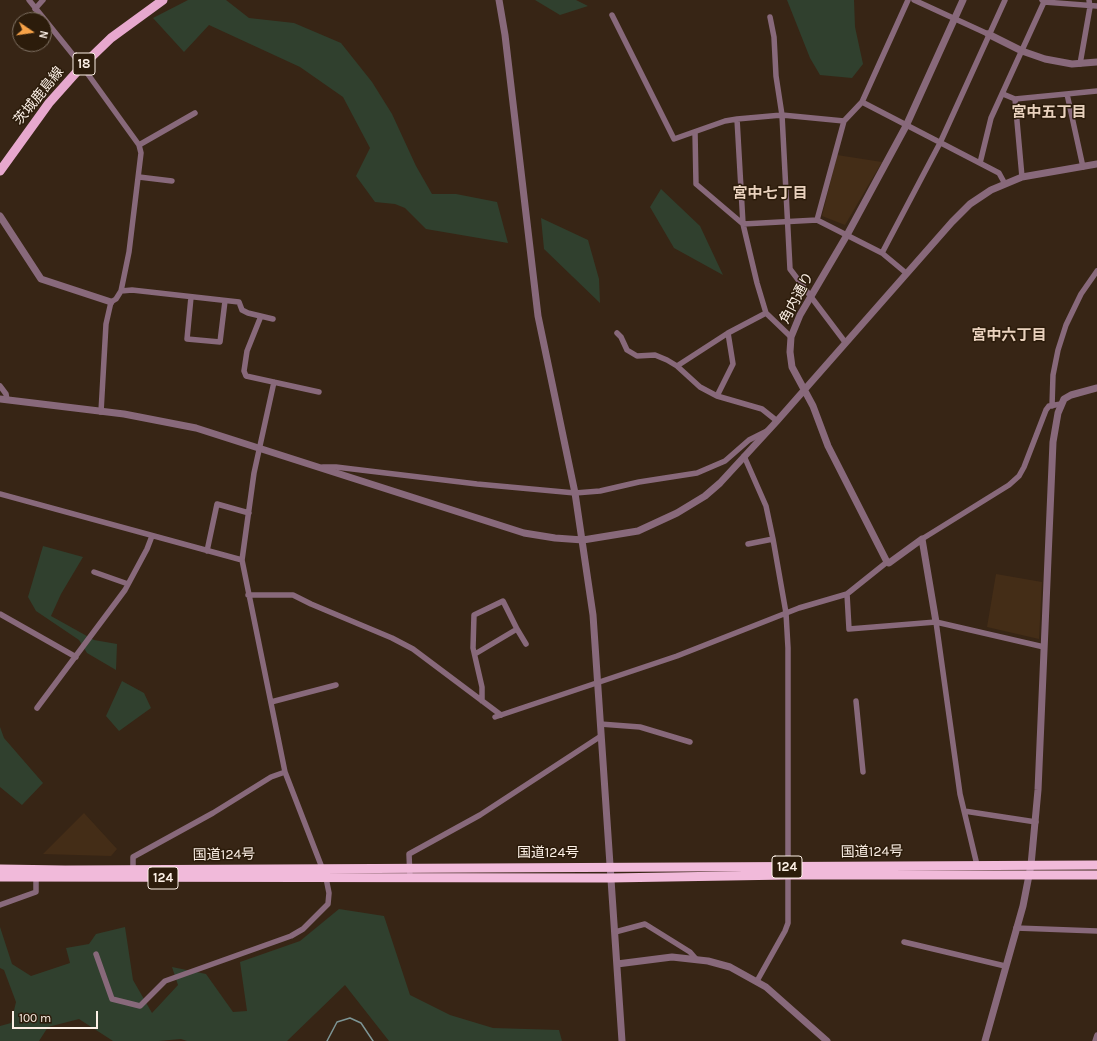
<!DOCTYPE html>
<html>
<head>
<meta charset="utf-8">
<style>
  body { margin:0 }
  #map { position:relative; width:1097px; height:1041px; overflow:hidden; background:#372515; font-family:Karla,sans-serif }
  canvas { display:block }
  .north { position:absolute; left:12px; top:12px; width:40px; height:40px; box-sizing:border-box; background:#2c1c0b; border:1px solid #7f7163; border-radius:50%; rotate:103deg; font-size:11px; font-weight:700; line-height:16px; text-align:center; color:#fcf0e6 }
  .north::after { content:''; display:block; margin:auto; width:14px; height:18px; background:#f6a248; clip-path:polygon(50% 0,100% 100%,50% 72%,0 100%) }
  .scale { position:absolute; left:12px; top:1011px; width:86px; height:18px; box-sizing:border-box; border:2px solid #fcf0e6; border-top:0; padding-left:5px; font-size:12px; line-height:14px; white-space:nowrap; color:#fcf0e6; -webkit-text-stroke:3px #2c1c0b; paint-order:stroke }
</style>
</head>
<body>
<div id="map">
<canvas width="1097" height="1041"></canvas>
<div class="north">N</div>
<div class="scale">100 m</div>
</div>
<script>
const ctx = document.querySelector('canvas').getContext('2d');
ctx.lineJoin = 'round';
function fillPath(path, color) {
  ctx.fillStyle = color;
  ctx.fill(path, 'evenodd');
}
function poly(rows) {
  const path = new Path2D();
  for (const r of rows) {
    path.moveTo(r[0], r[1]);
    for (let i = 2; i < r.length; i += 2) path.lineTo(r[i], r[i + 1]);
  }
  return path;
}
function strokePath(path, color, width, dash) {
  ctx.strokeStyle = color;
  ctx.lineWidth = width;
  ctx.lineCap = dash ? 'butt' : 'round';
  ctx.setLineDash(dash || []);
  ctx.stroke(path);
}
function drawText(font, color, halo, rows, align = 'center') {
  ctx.font = font + ' Karla,"Noto Sans JP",sans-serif';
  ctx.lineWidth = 3;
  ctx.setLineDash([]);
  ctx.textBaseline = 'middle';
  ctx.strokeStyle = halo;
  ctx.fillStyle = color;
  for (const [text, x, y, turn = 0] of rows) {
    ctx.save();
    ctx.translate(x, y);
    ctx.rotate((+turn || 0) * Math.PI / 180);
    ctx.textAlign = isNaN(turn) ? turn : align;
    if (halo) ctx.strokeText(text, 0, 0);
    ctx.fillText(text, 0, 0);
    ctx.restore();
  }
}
fillPath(poly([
  [837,155,882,162,845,225,822,216],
  [996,574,1042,582,1039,639,987,627],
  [84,813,117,849,111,856,43,854]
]), '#442d17');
fillPath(poly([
  [188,0,226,0,249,18,294,23,341,43,372,82,392,114,416,166,432,194,456,194,497,202,508,243,426,229,405,208,395,204,375,202,356,176,370,148,343,97,300,67,209,25,184,52,153,18],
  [535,0,576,0,588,6,560,15],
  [787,0,854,0,855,27,863,64,852,78,820,75,810,58],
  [661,189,700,226,723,275,674,248,650,207],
  [541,218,588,240,599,279,600,303,544,249],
  [43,546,83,557,61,594,51,616,94,640,117,644,116,670,87,653,79,640,36,611,28,597],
  [122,681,144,693,151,708,119,731,106,716],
  [0,727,4,738,43,783,22,805,0,787],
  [339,909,384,916,410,995,450,1015,493,1028,559,1030,562,1041,389,1041,345,985,287,1041,187,1041,181,1039,159,1041,113,1041,79,1019,48,1027,39,1041,0,1041,0,1026,11,1023,16,1002,4,970,0,968,0,927,12,964,31,976,70,963,66,948,89,944,96,934,125,927,133,980,152,1013,178,985,172,967,206,974,233,1012,247,1011,240,962,300,941]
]), '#30402e');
strokePath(poly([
  [327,1041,337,1022,350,1018,361,1023,373,1041]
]), '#7d9595', 1.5);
strokePath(poly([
  [29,0,82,66,139,145,141,153,129,252,121,291,116,299,111,302,106,324,101,412],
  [914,0,988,34],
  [1042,0,1044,2,1097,6],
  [35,9,43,0],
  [612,15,674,139,725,121,737,119,782,115,844,121,862,102,908,0],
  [770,17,774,37,776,76,782,115,790,269,845,342],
  [1080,64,1090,7,1089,0],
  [1003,94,1015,99,1097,91],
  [1067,94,1083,167],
  [1015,99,1022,177],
  [862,102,999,173,1005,184],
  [737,119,743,224,757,283,766,313,791,337],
  [695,132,696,184,743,224,817,220,882,253,906,273],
  [139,145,195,113],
  [980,163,991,118,1044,2],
  [139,177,172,181],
  [817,220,844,121],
  [882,253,940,143,1005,0],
  [121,291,132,290,239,302,242,310,248,313,273,319],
  [191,297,187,339,220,342,225,301],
  [261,316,247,351,244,371,246,376,319,392],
  [617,333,621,337,627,350,637,356,655,355,667,360,677,366,700,387,717,396,762,409,777,421],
  [677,366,728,333,766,313],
  [0,386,6,394,7,400],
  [717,396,733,364,728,333],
  [1052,406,1053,375,1058,350,1066,325,1081,294,1097,271],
  [744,456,766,506,773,539],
  [323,467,336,467,477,484,575,493,600,491,639,482,697,473,725,461,749,440,767,431],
  [0,494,242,560],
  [922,539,1009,485,1019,476,1024,467,1046,410,1049,406,1061,404],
  [748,544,773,539,786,613,788,648,788,923,785,931,757,981],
  [207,551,217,504,249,513],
  [94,572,128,584],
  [847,594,849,629,936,622,1044,647],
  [248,595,293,595,311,604,392,638,413,649,501,715],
  [0,614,76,657],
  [936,622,960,794,977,865],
  [475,654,517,629,526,644],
  [482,701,482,687,473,648,474,615,503,601,517,629],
  [856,701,863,772],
  [271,702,336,685],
  [37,708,125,590,147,549,152,536],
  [495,717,677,656,799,608,847,594,887,562],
  [600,724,640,727,690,742],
  [964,811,1036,822],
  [133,871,133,857,213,813,271,777,285,772],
  [410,878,409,854,480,815,601,736],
  [0,905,36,892,36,874],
  [1016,928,1097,931],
  [615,932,645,924,690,952,696,959],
  [904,942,1005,966],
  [96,954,112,999,140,1006,165,981,291,936,303,929,328,904,329,893,326,878,285,772,242,560,254,473,274,382],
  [1095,1041,1097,1035]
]), '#88697b', 5.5);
strokePath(poly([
  [499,0,505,35,538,316,575,493,593,615,622,1041],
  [988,34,1022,51,1045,59,1072,64,1097,62],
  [0,216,41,279,111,302],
  [0,399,124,414,196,428,524,533,555,538,583,540,638,531,677,513,705,496,720,483,777,421,952,222,970,204,991,190,1022,177,1097,164],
  [936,622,922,539,889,563,887,562,828,446,813,406,792,367,790,352,791,337,800,315,847,235,906,126,963,0],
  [617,964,672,957,708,961,730,967,766,987,827,1041],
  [985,1041,1023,906,1031,865,1038,790,1053,442,1058,413,1064,399,1071,395,1097,388]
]), '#88697b', 7);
strokePath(poly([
  [0,171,49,103,82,66,111,38,163,0]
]), '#e7a8ce', 9);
strokePath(poly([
  [0,869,65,870,1097,865],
  [0,877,610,878,788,875,1097,875]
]), '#f1bada', 9);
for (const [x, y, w] of [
  [84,64,22],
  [787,867,30],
  [163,878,30]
]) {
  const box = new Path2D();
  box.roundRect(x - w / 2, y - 11, w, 22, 3);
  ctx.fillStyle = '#2c1c0b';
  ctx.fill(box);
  strokePath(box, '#fcf0e6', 1);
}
drawText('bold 13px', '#fcf0e6', null, [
  ["18",84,64],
  ["124",787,867],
  ["124",163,878]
]);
drawText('14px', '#fcf0e6', '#2c1c0b', [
  ["茨城鹿島線",39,96,-51],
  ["角内通り",797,298,-62],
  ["国道124号",872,852,-1],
  ["国道124号",548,853],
  ["国道124号",224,855,-1]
]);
drawText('bold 15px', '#ead2be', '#2c1c0b', [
  ["宮中五丁目",1049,113],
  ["宮中七丁目",770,194],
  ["宮中六丁目",1009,336]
]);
</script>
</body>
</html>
